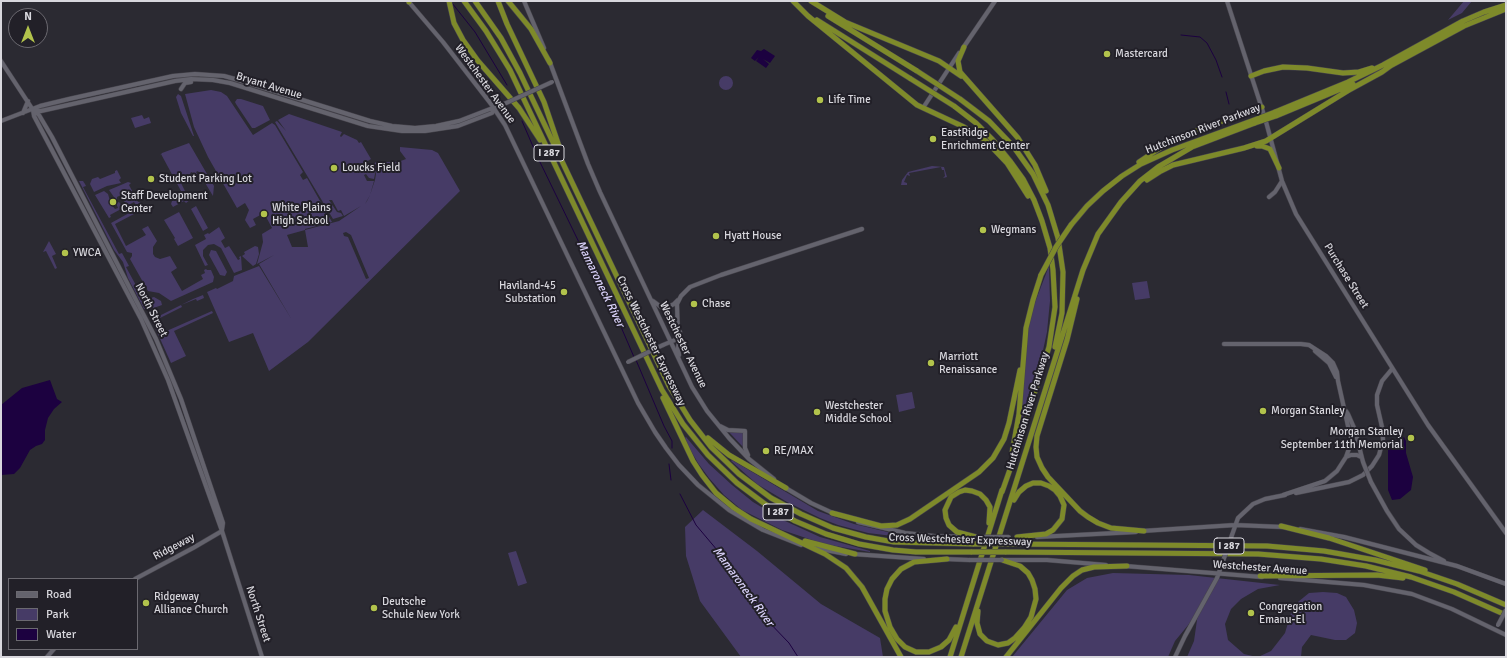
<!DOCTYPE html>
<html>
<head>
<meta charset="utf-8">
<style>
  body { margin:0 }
  #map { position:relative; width:1507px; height:658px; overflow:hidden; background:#2b2a32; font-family:Signika,sans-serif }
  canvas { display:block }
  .frame { position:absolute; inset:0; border:2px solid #d8d7dd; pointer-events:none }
  .legend { position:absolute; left:8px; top:578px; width:130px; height:72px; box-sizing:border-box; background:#222028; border:1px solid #6b6970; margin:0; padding:5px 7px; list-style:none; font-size:12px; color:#d8d7dd }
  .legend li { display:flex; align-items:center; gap:8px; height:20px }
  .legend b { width:20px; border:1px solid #6b6970 }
  .north { position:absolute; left:8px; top:8px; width:40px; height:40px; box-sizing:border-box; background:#222028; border:1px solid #6b6970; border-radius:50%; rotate:0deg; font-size:11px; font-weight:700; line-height:16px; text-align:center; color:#d8d7dd }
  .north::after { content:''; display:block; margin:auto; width:14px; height:18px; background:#b2c34c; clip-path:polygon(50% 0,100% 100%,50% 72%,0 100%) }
</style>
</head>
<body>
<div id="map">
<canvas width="1507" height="658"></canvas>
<div class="frame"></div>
<ul class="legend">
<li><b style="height:5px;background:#64636d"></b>Road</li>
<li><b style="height:11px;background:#463b66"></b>Park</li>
<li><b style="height:11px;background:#1c0140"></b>Water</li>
</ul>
<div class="north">N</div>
</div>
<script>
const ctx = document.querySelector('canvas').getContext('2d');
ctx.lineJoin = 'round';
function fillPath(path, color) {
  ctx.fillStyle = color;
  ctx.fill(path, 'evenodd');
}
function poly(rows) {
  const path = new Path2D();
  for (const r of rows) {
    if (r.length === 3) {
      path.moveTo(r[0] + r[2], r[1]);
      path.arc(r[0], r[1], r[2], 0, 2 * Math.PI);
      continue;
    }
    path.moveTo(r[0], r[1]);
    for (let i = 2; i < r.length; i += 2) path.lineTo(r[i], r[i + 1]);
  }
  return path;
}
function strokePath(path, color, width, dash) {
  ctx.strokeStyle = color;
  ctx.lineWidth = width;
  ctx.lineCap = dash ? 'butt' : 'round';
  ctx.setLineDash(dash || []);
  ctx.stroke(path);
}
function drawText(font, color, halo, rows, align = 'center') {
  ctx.font = font + ' Signika,sans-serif';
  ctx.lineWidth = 4;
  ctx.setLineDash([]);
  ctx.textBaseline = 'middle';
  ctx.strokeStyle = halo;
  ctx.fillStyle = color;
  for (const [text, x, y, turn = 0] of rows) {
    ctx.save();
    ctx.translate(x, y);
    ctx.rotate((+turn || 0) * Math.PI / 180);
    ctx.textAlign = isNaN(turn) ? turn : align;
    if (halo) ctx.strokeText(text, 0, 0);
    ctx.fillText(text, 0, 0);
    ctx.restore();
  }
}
fillPath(poly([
  [1464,1,1472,1,1462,13,1448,20],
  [726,83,7],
  [211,90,221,92,227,96,253,135,272,123,275,125,303,172,300,175,303,180,307,178,332,222,305,229,305,230,339,221,361,206,344,216,341,210,338,211,332,200,329,200,337,212,341,213,343,216,333,219,275,122,277,121,286,131,278,120,289,114,342,132,340,136,341,137,344,134,357,140,359,143,361,142,371,159,363,164,367,167,374,164,375,174,374,179,369,178,366,174,364,175,367,181,374,181,370,195,365,204,367,201,370,195,375,180,376,174,374,164,376,162,384,163,385,162,398,162,406,159,400,151,400,147,432,150,438,153,460,191,308,342,269,371,253,333,229,342,207,292,216,288,217,289,233,281,234,276,259,266,292,320,259,264,274,255,257,264,263,242,262,234,272,228,264,213,253,219,256,225,250,228,245,220,249,210,245,203,237,208,208,157,194,127,185,94],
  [305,230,308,247,292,247,287,235],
  [346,232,351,235,369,278,366,279,348,237,344,236,343,233],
  [178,94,181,96,194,136,193,136,181,113,176,97],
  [237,99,241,99,263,106,270,120,255,128,252,128,236,104,235,102],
  [142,115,144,119,149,117,151,123,135,128,131,118],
  [189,143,214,186,213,196,198,171,196,172,197,174,194,176,192,172,190,173,192,177,181,183,185,191,181,191,161,154,159,157,162,153],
  [932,166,944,167,947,177,943,178,945,176,944,170,942,170,941,167,909,173,910,176,907,175,904,182,907,183,907,185,901,185,902,180,908,172],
  [117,170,121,178,119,180,121,183,107,186,94,192,90,184,92,179,98,177,100,179,115,173,115,171],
  [79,181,83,181,85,184,86,186,83,187,119,254,122,253,128,264,129,266,126,267,144,300,154,297,161,301,162,305,148,310,144,309,128,278,123,262,114,250],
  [128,182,131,183,129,185,138,202,141,202,136,205,134,202,110,215,111,217,109,218,95,195,104,191,108,194,110,201,109,202,115,209,118,208,116,203,119,202,122,206,126,204,124,201,125,200,121,195,117,197,117,199,116,200,109,190],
  [186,194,190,200,186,203,184,201,173,207,171,204,172,201],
  [196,206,208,228,203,231,191,209],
  [131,212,136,214,134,214,115,224,126,246,146,235,142,229,148,226,157,241,153,247,153,254,155,257,160,259,170,256,177,268,171,272,182,291,203,279,201,275,205,273,204,270,206,269,207,270,211,270,214,277,213,282,171,301,159,293,148,291,130,259,132,256,132,253,127,252,111,223],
  [179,212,193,238,178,246,174,239,175,238,164,220],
  [219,227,225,238,221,241,225,248,229,246,238,260,240,259,239,257,241,256,242,270,234,273,221,248,214,244,208,245,203,250,203,256,208,265,205,266,195,245,206,239,204,235,208,233,209,234],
  [49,241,56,254,52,256,57,268,55,269,46,251,43,252],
  [255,246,258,247,259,254,256,264,253,266,242,256,245,254,244,252],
  [211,250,216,251,227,272,225,276,220,275,209,255],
  [1049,266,1050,301,1047,332,1042,355,1020,432,1025,358,1029,326,1034,305],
  [1147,281,1150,298,1135,300,1132,283],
  [203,295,204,298,197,301,196,299,181,305,182,307,156,320,162,333,212,311,213,313,174,331,186,356,171,363,152,321,153,319,193,299],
  [912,392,915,408,899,412,896,395],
  [728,431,743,432,744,434,743,447],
  [686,437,709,464,732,485,753,502,783,520,820,537,870,551,870,552,824,544,782,530,742,510,724,495,709,478,698,463,687,444,685,438],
  [732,460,818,511,854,524,917,539,868,533,838,525,820,518,787,502,757,484,731,461],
  [703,510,757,551,821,604,880,638,883,657,741,657,700,601,686,556,685,527],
  [516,551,527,583,518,586,508,553],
  [1113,573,1189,575,1280,585,1258,589,1241,599,1231,609,1225,624,1228,640,1244,654,1257,657,1187,657,1194,641,1198,613,1175,641,1168,657,1012,657,1067,590,1087,578],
  [1323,592,1337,593,1346,597,1354,610,1357,623,1355,633,1346,640,1335,640,1311,635,1302,647,1301,657,1258,657,1271,651,1285,633,1293,606,1309,593]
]), '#463b66');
fillPath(poly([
  [764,49,775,56,770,63,763,59,769,64,766,68,756,61,759,57,755,61,751,58,757,50,761,51],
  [50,380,57,399,62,402,54,409,48,418,45,430,45,440,42,444,36,446,30,450,20,468,14,474,1,475,1,405,22,388],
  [1404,437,1406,441,1406,453,1413,477,1411,490,1400,499,1392,500,1388,490,1388,450]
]), '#1c0140');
strokePath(poly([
  [452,3,475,32,507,85],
  [1181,35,1200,37,1207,43,1216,60,1222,77],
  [1226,92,1229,104],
  [522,121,538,158,590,265,609,299,634,357],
  [636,360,664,426,672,441,672,448],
  [669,464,671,480],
  [680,494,696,525,728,563,765,618,789,643,798,657]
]), '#1c0140', 1);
const secondary = poly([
  [408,1,443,42,491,104,505,125,638,403,655,432,666,448,679,465,698,485,729,510,763,530,801,545],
  [524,1,544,48],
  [1227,1,1265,118,1282,181,1296,214,1428,425,1506,533],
  [963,48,995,1],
  [549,60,588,164,600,192,692,387,707,411,729,438,749,459,774,479],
  [1,61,33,110,39,115,52,137,156,339,181,399,223,523,222,530],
  [181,89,185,83,191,82],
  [923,108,959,53],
  [33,110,34,116,141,319,168,380,222,531,262,657],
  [34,110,41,111,175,81,191,79,213,80,230,83,368,126,402,131,425,131,458,126,492,113,494,109,504,104],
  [23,113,28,101],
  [1,121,40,106,69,99,173,76,195,74,224,76,235,79,370,121,392,126,415,128,436,126,459,121,490,109,494,109],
  [1269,197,1275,192,1282,181],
  [653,301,661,307,668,307,674,304,678,300],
  [1224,344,1301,344,1309,345,1326,356,1333,363,1337,372,1338,381,1350,435,1351,443,1346,457,1337,471,1325,481,1283,495],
  [663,345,675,340,678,336,677,304,681,296,690,287,721,275,862,229],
  [1315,351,1329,363,1336,377],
  [679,355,678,348,680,332],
  [1346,411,1348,414,1355,430,1363,462],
  [720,426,728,430,745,431,745,448,748,455],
  [1346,457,1351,455,1357,455,1361,457],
  [1371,482,1387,511,1399,529,1416,545,1429,553,1444,561],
  [784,487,811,503,835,514],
  [1296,493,1349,482,1363,475,1372,466,1379,455,1383,440,1382,427,1377,405,1377,395,1382,381,1392,369],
  [858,522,905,533,934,536,970,537],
  [1300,529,1344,537,1457,566,1506,584],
  [1142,531,1235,525,1283,527],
  [1232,535,1238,518,1253,504,1265,499,1285,495],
  [1037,537,1136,532],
  [815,548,846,554],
  [853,554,924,559],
  [945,559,969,560],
  [1005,560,1047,560,1106,565],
  [1125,566,1262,577],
  [1280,578,1364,585,1412,594,1452,609,1506,635],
  [135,579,193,548,222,531],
  [47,657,54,649],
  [1175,657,1185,636,1217,578,1222,564]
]);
const highway = poly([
  [409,1,409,2],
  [449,1,454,23,463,40,478,61,519,108,540,140],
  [464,1,486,31,510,70,662,390,683,424,708,455,737,483,765,504,795,521,826,534,859,544,893,550,916,552,972,552],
  [475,1,501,38,520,73,669,386,690,420,711,447,739,474,771,498,801,514,833,528,866,537,894,542,974,544],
  [498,1,507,24,544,102,560,149],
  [508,1,531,29,550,63],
  [793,1,808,16,917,105,964,127,986,141,1007,163,1028,196],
  [811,1,845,22,939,61,961,76],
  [828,16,917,71],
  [817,20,911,79],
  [964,47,958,61,960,72,1018,138,1035,165,1046,191],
  [1390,66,1464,26,1506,9],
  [1251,76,1264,71,1283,67,1307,68,1343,73,1359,72,1372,68],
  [960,99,989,121,1013,146,1033,174,1048,205,1058,238,1063,272,1062,313,1055,347],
  [954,106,976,123,992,139,1010,161,1023,179,1034,200,1042,221,1050,248,1053,270,1055,307,1049,347,1014,458,1002,492],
  [1275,112,1348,82,1383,65,1463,21,1484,12,1506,5],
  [1276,116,1353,84],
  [1257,146,1262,146,1270,149,1279,168],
  [1139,162,1166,144,1184,135,1262,107],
  [1147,180,1161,171,1173,165,1244,148,1266,141,1349,90,1382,72,1393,64],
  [1071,225,1087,206,1103,191,1122,176,1141,164,1172,150,1254,120],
  [1077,299,1067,340,1037,436,1036,447,1037,457,1042,468,1048,477,1080,511,1088,517,1098,523,1111,528,1144,531],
  [663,398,693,461,702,475,716,493,734,508,751,519,825,554,846,568,862,587,901,657],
  [708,438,729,455,786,488],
  [1012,453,1019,414,1026,328,1033,300,1041,275],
  [1014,500,1019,492,1026,486,1033,483,1041,483,1049,486,1055,490,1060,496,1064,505,1062,519,1053,530,1046,534,1017,537],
  [832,513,881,526,897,525,910,519,979,472,993,458,1004,439,1009,423,1020,370],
  [1281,526,1329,538,1425,570],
  [976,537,957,532,949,525,946,518,945,510,951,497,959,492,965,490,972,491,980,494,986,500,990,507,989,523],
  [805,541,855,554],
  [1007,544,1267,546,1324,551,1375,560,1419,571,1457,584,1506,605],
  [1005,552,1258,554,1321,559,1366,566,1411,577,1454,592,1506,615],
  [947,559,914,562,901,569,892,579,887,589,885,599,885,611,890,627,897,639,905,647,916,652,929,652,941,647,949,640,956,627],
  [1260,576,1377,575,1403,578],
  [978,611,977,623,980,634,987,641,998,645,1008,643,1015,638,1024,628,1031,617,1036,599,1035,589,1032,580,1028,573,1020,566,1002,560],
  [950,657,1002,490],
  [961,657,1083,270,1098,234,1121,202,1140,181,1158,167,1192,147,1255,123],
  [1006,657,1061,588,1073,576,1082,570,1094,567,1127,566]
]);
strokePath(secondary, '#47454d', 5);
strokePath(highway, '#47454d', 6);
strokePath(secondary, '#64636d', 4);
strokePath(highway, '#7e8a2a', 5);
const secondaryBridge = poly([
  [504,104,552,82],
  [628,362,663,345],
  [1363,462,1371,482],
  [976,537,1009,537],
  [969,560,1002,560],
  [1222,564,1232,535],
  [1498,625,1506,610]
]);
const highwayBridge = poly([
  [917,71,960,99],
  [911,79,954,106],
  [1254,120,1275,112],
  [1255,123,1276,116],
  [1041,275,1056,247,1071,225],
  [974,544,1007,544],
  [972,552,1005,552]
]);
strokePath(secondaryBridge, '#47454d', 5, []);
strokePath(highwayBridge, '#47454d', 6, []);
strokePath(secondaryBridge, '#64636d', 4);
strokePath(highwayBridge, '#7e8a2a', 5);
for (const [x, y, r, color] of [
  [1107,54,4,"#b2c34c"],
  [820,100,4,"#b2c34c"],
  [933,139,4,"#b2c34c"],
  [334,168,4,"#b2c34c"],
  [151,179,4,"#b2c34c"],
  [113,202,4,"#b2c34c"],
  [264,214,4,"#b2c34c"],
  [983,230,4,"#b2c34c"],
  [716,236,4,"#b2c34c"],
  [65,253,4,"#b2c34c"],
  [564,292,4,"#b2c34c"],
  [694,304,4,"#b2c34c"],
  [931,363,4,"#b2c34c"],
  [1263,411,4,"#b2c34c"],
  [817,412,4,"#b2c34c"],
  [1411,438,4,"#b2c34c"],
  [766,451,4,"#b2c34c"],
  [146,603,4,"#b2c34c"],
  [374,608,4,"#b2c34c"],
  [1251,613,4,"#b2c34c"]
]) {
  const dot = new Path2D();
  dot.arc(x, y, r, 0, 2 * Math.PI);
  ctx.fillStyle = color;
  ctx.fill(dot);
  strokePath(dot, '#222028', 1.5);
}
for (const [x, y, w] of [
  [549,153,30],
  [778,512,30],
  [1229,546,30]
]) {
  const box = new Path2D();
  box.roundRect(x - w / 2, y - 8, w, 16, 3);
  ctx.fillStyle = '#222028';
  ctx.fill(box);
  strokePath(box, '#d8d7dd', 1);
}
drawText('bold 10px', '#d8d7dd', null, [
  ["I 287",549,153],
  ["I 287",778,512],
  ["I 287",1229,546]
]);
drawText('11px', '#d8d7dd', '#222028', [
  ["Mastercard",1115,54],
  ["Life Time",828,100],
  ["EastRidge",941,133],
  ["Enrichment Center",941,146],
  ["Loucks Field",342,168],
  ["Student Parking Lot",159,179],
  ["Staff Development",121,196],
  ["Center",121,209],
  ["White Plains",272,208],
  ["High School",272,221],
  ["Wegmans",991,230],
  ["Hyatt House",724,236],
  ["YWCA",73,253],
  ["Haviland-45",556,286,"right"],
  ["Substation",556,299,"right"],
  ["Chase",702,304],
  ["Marriott",939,357],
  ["Renaissance",939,370],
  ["Westchester",825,406],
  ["Middle School",825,419],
  ["Morgan Stanley",1271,411],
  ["Morgan Stanley",1403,432,"right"],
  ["September 11th Memorial",1403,445,"right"],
  ["RE/MAX",774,451],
  ["Ridgeway",154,597],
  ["Alliance Church",154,610],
  ["Deutsche",382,602],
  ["Schule New York",382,615],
  ["Congregation",1259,607],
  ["Emanu-El",1259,620]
], 'left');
drawText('11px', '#d8d7dd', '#222028', [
  ["Westchester Avenue",485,84,54],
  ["Bryant Avenue",269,86,17],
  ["Hutchinson River Parkway",1203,129,-21],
  ["Purchase Street",1346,276,58],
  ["North Street",151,310,63],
  ["Cross Westchester Expressway",651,341,64],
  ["Westchester Avenue",683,345,64],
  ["Hutchinson River Parkway",1028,411,-73],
  ["Cross Westchester Expressway",960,540,2],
  ["Ridgeway",174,547,-28],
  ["Westchester Avenue",1260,568,4],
  ["North Street",258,614,72]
]);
drawText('italic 12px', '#d9d1f9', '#222028', [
  ["Mamaroneck River",600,284,64],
  ["Mamaroneck River",743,587,54]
]);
</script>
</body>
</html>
